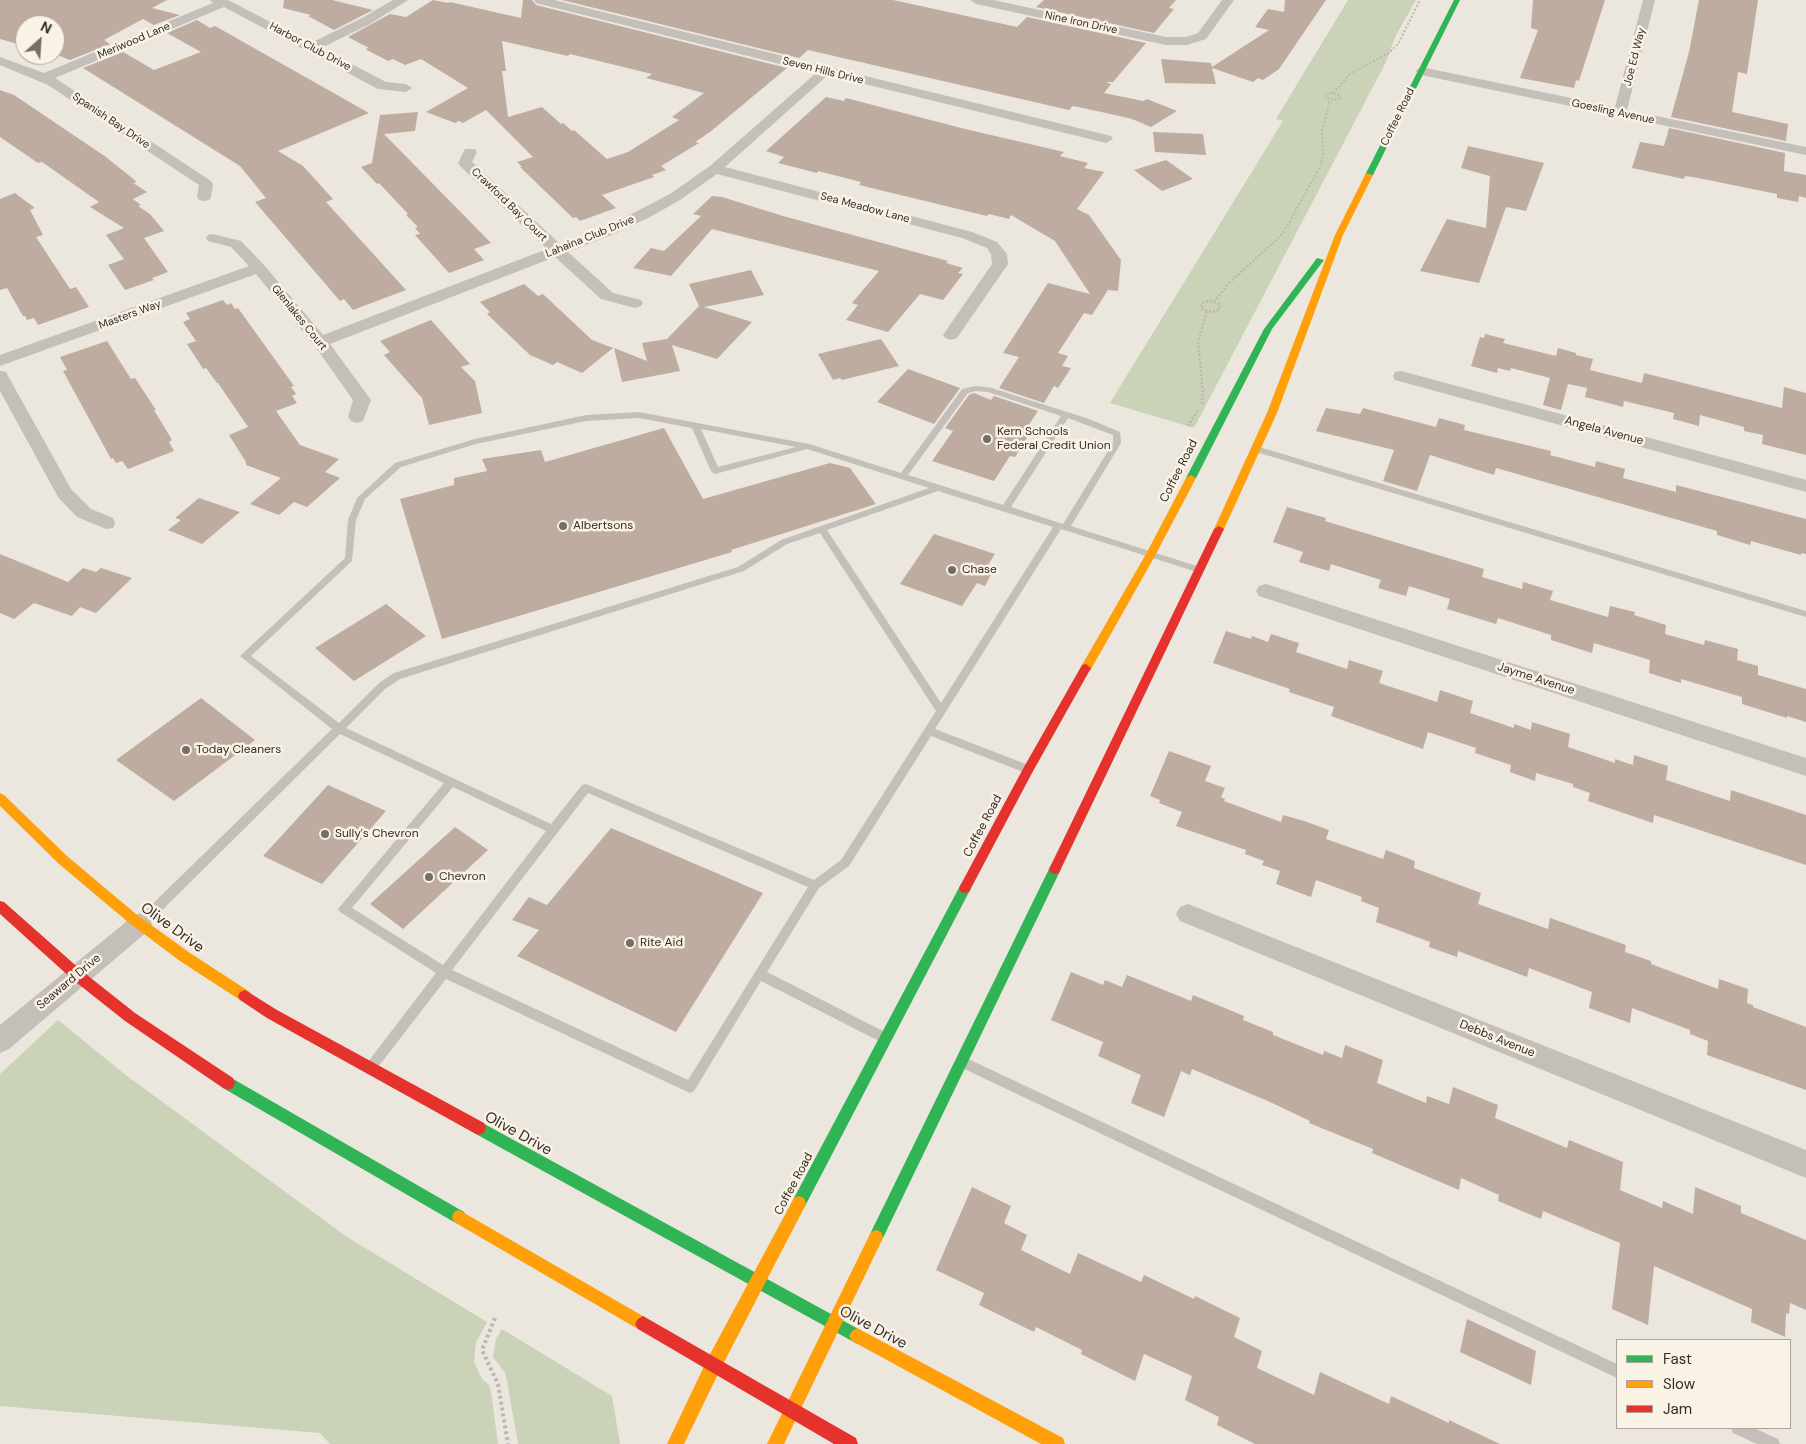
<!DOCTYPE html>
<html>
<head>
<meta charset="utf-8">
<style>
  body { margin:0 }
  #map { position:relative; width:1806px; height:1444px; overflow:hidden; background:#ebe7df; font-family:"DM Sans",sans-serif }
  canvas { display:block }
  .legend { position:absolute; left:1616px; top:1339px; width:175px; height:90px; box-sizing:border-box; background:#f9f2e5; border:1px solid #aba399; margin:0; padding:6px 9px; list-style:none; font-size:15px; color:#352c26 }
  .legend li { display:flex; align-items:center; gap:10px; height:25px }
  .legend b { width:25px; border:1px solid #aba399 }
  .north { position:absolute; left:15px; top:15px; width:50px; height:50px; box-sizing:border-box; background:#f9f2e5; border:1px solid #aba399; border-radius:50%; rotate:26deg; font-size:14px; font-weight:700; line-height:20px; text-align:center; color:#352c26 }
  .north::after { content:''; display:block; margin:auto; width:18px; height:22px; background:#756d67; clip-path:polygon(50% 0,100% 100%,50% 72%,0 100%) }
</style>
</head>
<body>
<div id="map">
<canvas width="1806" height="1444"></canvas>
<ul class="legend">
<li><b style="height:6px;background:#30b455"></b>Fast</li>
<li><b style="height:6px;background:#ff9f0a"></b>Slow</li>
<li><b style="height:6px;background:#e5322d"></b>Jam</li>
</ul>
<div class="north">N</div>
</div>
<script>
const ctx = document.querySelector('canvas').getContext('2d');
ctx.lineJoin = 'round';
function fillPath(path, color) {
  ctx.fillStyle = color;
  ctx.fill(path, 'evenodd');
}
function poly(rows) {
  const path = new Path2D();
  for (const r of rows) {
    path.moveTo(r[0], r[1]);
    for (let i = 2; i < r.length; i += 2) path.lineTo(r[i], r[i + 1]);
  }
  return path;
}
function strokePath(path, color, width, dash) {
  ctx.strokeStyle = color;
  ctx.lineWidth = width;
  ctx.lineCap = dash ? 'butt' : 'round';
  ctx.setLineDash(dash || []);
  ctx.stroke(path);
}
function drawText(font, color, halo, rows, align = 'center') {
  ctx.font = font + ' "DM Sans",sans-serif';
  ctx.lineWidth = 5;
  ctx.setLineDash([]);
  ctx.textBaseline = 'middle';
  ctx.strokeStyle = halo;
  ctx.fillStyle = color;
  for (const [text, x, y, turn = 0] of rows) {
    ctx.save();
    ctx.translate(x, y);
    ctx.rotate((+turn || 0) * Math.PI / 180);
    ctx.textAlign = isNaN(turn) ? turn : align;
    if (halo) ctx.strokeText(text, 0, 0);
    ctx.fillText(text, 0, 0);
    ctx.restore();
  }
}
fillPath(poly([
  [1348,0,1416,0,1395,37,1386,62,1194,428,1110,403,1283,121,1276,119],
  [58,1020,127,1076,347,1237,487,1322,476,1342,474,1362,482,1379,489,1385,491,1392,498,1444,330,1444,320,1433,0,1406,0,1074],
  [502,1329,612,1396,620,1444,518,1444,507,1381,505,1373,493,1357,496,1339]
]), '#cad2b8');
fillPath(poly([
  [0,0,167,0,152,8,180,15,154,25,143,19,104,40,110,44,70,60,55,54,55,25,25,25,25,46,0,39],
  [284,0,332,0,373,10,334,30,308,16,311,15,283,8],
  [433,0,448,3,450,2,521,18,523,0,532,0,536,5,787,68,710,132,695,142,699,143,661,166,666,170,652,175,654,177,602,195,616,208,580,221,576,217,573,218,520,167,522,167,517,162,533,157,486,110,463,123,459,121,455,123,426,112,468,88,421,59,405,65,393,59,388,61,365,49,369,48,348,37,390,14,406,17],
  [502,41,568,56,570,54,652,74,646,78,704,93,672,117,679,120,628,152,607,159,574,130,572,131,563,123,561,124,542,107,508,117,502,71,506,71],
  [562,0,893,0,1017,27,1027,17,1146,43,1113,82,1106,82,1111,84,1104,93,1143,101,1147,99,1177,111,1151,127,1132,119,1106,113,1073,106,1069,110,808,50,799,58],
  [1044,0,1176,0,1169,8,1174,9,1154,33,1036,7],
  [1285,0,1326,0,1279,69,1263,80,1258,78,1253,82,1212,68,1216,84,1165,83,1161,59,1211,63,1212,67,1269,30,1255,27,1268,9,1284,12],
  [1533,0,1605,0,1579,81,1576,80,1574,88,1520,78,1538,30,1531,28],
  [1699,0,1758,0,1747,74,1738,72,1732,112,1788,124,1786,141,1671,117,1689,52],
  [197,20,210,28,215,26,369,113,278,151,303,166,333,199,326,202,406,290,353,310,344,299,340,301,255,202,266,198,240,166,83,68,123,52,154,70,201,52,167,33],
  [0,90,14,95,106,157,137,182,133,183,147,192,133,199,141,205,138,206,150,214,164,231,144,238,168,272,152,278,154,280,125,290,108,265,124,259,106,235,124,228,90,207,99,202,42,162,38,163,0,137],
  [826,97,844,101,846,98,961,128,1064,152,1060,156,1088,163,1084,168,1104,172,1077,209,1089,215,1121,260,1118,291,1108,290,1092,315,1084,313,1058,353,1068,356,1062,366,1071,368,1058,388,1054,386,1044,403,999,388,1019,357,1003,353,1048,283,1090,294,1055,241,1011,215,1009,219,989,214,987,216,859,185,861,182,818,171,817,173,778,163,784,157,766,151],
  [418,112,415,131,384,134,491,243,474,249,484,260,449,273,415,235,420,234,415,228,418,227,406,215,408,214,379,183,377,184,361,167,372,163,380,115],
  [1669,128,1785,153,1784,171,1806,175,1806,198,1799,196,1798,202,1777,198,1777,194,1698,178,1685,176,1684,179,1632,168,1640,142,1664,146],
  [1153,132,1203,134,1206,155,1155,152],
  [1468,146,1544,163,1526,211,1506,207,1479,283,1420,271,1447,219,1486,228,1490,176,1461,168],
  [1166,160,1193,179,1162,191,1134,170],
  [15,193,35,208,30,210,43,235,36,237,70,289,76,287,89,307,38,325,34,318,27,320,25,316,23,316,7,288,0,290,0,199],
  [712,196,722,197,783,216,948,261,946,263,963,268,958,273,963,274,943,300,920,294,888,332,846,320,858,305,852,303,879,271,712,229,671,276,633,268,651,248,664,251,701,216,693,214],
  [751,270,764,295,704,307,752,322,717,359,672,345,680,371,622,382,614,348,647,361,642,343,667,339,699,306,689,284],
  [524,284,538,296,543,294,592,340,613,348,582,373,557,362,553,365,530,355,487,314,490,312,480,302],
  [223,300,227,305,231,303,235,309,238,308,294,386,291,387,296,394,292,396,297,403,276,411,300,445,339,459,325,472,340,478,307,507,294,502,279,515,250,504,281,478,246,465,246,462,229,435,248,427,218,383,217,383,206,368,203,369,187,344,196,341,183,322,190,319,186,313],
  [431,320,470,364,461,367,475,381,482,413,429,425,422,398,384,355,390,352,380,341],
  [1485,334,1505,339,1503,343,1556,356,1558,348,1576,353,1576,355,1593,359,1590,370,1642,383,1644,373,1782,408,1784,387,1806,393,1806,455,1762,444,1763,435,1744,431,1744,427,1700,415,1699,426,1673,419,1674,413,1624,401,1623,407,1585,397,1587,388,1568,384,1561,410,1543,405,1550,378,1511,368,1510,371,1498,368,1497,373,1471,366,1480,337,1484,338],
  [881,339,899,366,842,380,840,378,833,380,818,354],
  [107,341,131,379,135,378,156,410,154,410,172,440,169,442,174,451,128,469,122,461,116,463,113,458,111,459,63,371,67,370,60,357],
  [908,369,960,388,934,424,877,402],
  [974,393,991,400,994,396,1038,411,1023,434,1028,436,1015,457,1010,456,994,481,932,461,953,431,945,428,969,395],
  [1326,408,1360,414,1363,408,1436,427,1439,418,1465,425,1464,430,1551,451,1550,455,1595,467,1596,461,1625,469,1623,478,1676,492,1676,485,1806,519,1806,554,1801,553,1801,555,1751,541,1750,545,1717,535,1717,531,1496,468,1494,475,1430,455,1417,491,1383,481,1394,450,1316,431],
  [664,428,703,499,830,463,850,468,876,504,731,550,732,552,442,639,400,499,454,485,454,478,487,471,482,459,541,450,545,462],
  [199,498,240,512,202,544,168,530,181,520,175,518],
  [1287,507,1326,518,1325,521,1484,569,1482,577,1522,589,1523,582,1553,591,1550,600,1608,617,1610,606,1635,612,1634,615,1666,625,1665,634,1704,645,1705,640,1738,649,1737,660,1758,666,1758,675,1806,689,1806,722,1787,716,1787,718,1742,704,1742,697,1681,679,1681,683,1649,673,1650,660,1594,643,1592,653,1551,640,1551,635,1498,618,1496,624,1447,609,1450,599,1409,586,1406,596,1378,588,1381,580,1331,564,1329,571,1299,562,1303,552,1273,542],
  [934,534,995,554,988,565,995,567,985,586,977,583,962,606,900,584],
  [0,554,68,582,83,568,96,572,101,568,132,578,96,613,80,607,72,616,34,603,14,619,0,613],
  [386,604,426,636,354,681,315,648],
  [1226,631,1251,639,1252,636,1268,642,1271,634,1299,643,1296,652,1347,669,1349,660,1383,671,1379,683,1437,702,1440,690,1473,701,1470,713,1514,728,1514,724,1531,730,1532,722,1570,734,1568,747,1615,763,1615,759,1633,765,1634,755,1668,766,1666,780,1730,801,1731,790,1806,815,1806,865,1654,815,1653,823,1588,801,1590,793,1573,787,1573,784,1536,773,1535,781,1510,772,1511,765,1475,753,1476,748,1428,732,1423,749,1331,716,1334,707,1289,692,1290,689,1213,663],
  [201,698,255,740,174,801,116,760],
  [1169,751,1211,766,1205,781,1225,788,1221,797,1225,799,1224,801,1281,822,1283,815,1304,821,1329,830,1326,839,1383,859,1386,850,1415,861,1414,868,1481,893,1478,904,1548,929,1550,918,1626,945,1625,952,1651,961,1651,964,1718,989,1719,979,1748,989,1747,1003,1753,1005,1753,1007,1806,1027,1806,1090,1707,1055,1708,1041,1690,1034,1690,1030,1632,1008,1630,1023,1589,1008,1592,992,1529,968,1527,977,1458,951,1457,957,1429,947,1430,942,1376,922,1379,908,1361,901,1362,897,1316,880,1311,897,1276,884,1280,871,1262,865,1264,861,1245,854,1246,850,1176,826,1182,812,1159,803,1160,800,1150,796],
  [328,785,386,811,322,884,263,856],
  [455,827,488,850,403,929,370,904],
  [611,828,763,893,676,1032,517,956,539,930,512,920,529,897,547,905],
  [1071,972,1103,985,1105,980,1122,987,1127,975,1191,1001,1193,995,1244,1016,1243,1020,1273,1032,1273,1035,1323,1055,1324,1051,1342,1058,1345,1045,1383,1060,1377,1083,1426,1103,1427,1096,1449,1104,1453,1087,1498,1105,1495,1118,1567,1148,1569,1140,1623,1162,1620,1190,1662,1208,1663,1201,1693,1214,1695,1187,1741,1206,1741,1213,1806,1240,1806,1310,1790,1303,1789,1314,1786,1313,1785,1337,1751,1322,1752,1309,1654,1266,1648,1325,1612,1309,1620,1243,1543,1211,1541,1219,1498,1201,1499,1195,1461,1178,1459,1190,1372,1153,1373,1149,1309,1123,1310,1121,1270,1102,1192,1069,1190,1075,1181,1071,1164,1117,1131,1103,1141,1075,1098,1056,1103,1042,1051,1020],
  [972,1187,1011,1206,1004,1223,1027,1235,1021,1250,1070,1274,1078,1253,1141,1282,1144,1275,1194,1299,1195,1296,1240,1318,1234,1337,1262,1351,1257,1368,1314,1395,1320,1372,1389,1404,1391,1396,1449,1423,1449,1420,1500,1444,1255,1444,1217,1425,1219,1417,1185,1400,1192,1376,1144,1354,1135,1381,1081,1354,1082,1350,1036,1327,1034,1332,979,1305,984,1293,936,1270],
  [1467,1319,1536,1351,1531,1385,1460,1352]
]), '#beaca0');
strokePath(poly([
  [1330,93,1338,94,1340,98,1333,100,1325,97,1325,95,1330,93],
  [1333,93,1351,73,1389,53,1398,44,1420,0],
  [1272,244,1284,232,1320,167,1323,154,1322,131,1330,100]
]), '#bdb7b0', 2, [2, 2]);
strokePath(poly([
  [1210,301,1219,304,1220,309,1213,312,1204,310,1201,307,1202,303,1210,301],
  [1214,302,1231,281,1273,243],
  [1202,404,1203,393,1198,343,1207,311],
  [1188,426,1198,410]
]), '#bdb7b0', 2.5, [2, 2]);
strokePath(poly([
  [495,1318,482,1350,498,1384,508,1444]
]), '#bdb7b0', 4, [3, 3]);
fillPath(poly([
  [976,386,992,388,1089,419,1120,432,1121,443,1071,526,1203,568,1205,570,1200,573,1061,529,935,729,1031,766,1032,769,1031,772,1023,772,931,736,849,866,819,888,767,972,887,1033,889,1037,887,1041,883,1043,879,1041,761,981,694,1091,690,1093,446,979,375,1071,371,1073,367,1071,365,1067,367,1063,436,973,340,912,338,909,444,783,340,734,146,926,142,927,138,926,136,922,138,918,332,729,240,656,345,558,348,520,357,498,395,463,475,439,586,415,639,412,809,444,901,473,962,389,976,386],
  [976,391,988,392,1061,416,1003,505,908,475,968,393,976,391],
  [639,418,692,428,711,471,715,474,807,449,929,488,781,540,738,567,394,673,379,683,339,723,251,656,352,561,356,520,365,499,401,467,476,444,586,421,639,418],
  [1068,418,1113,435,1113,443,1063,524,1011,507,1068,418],
  [701,429,796,447,718,467,701,429],
  [938,491,1053,527,941,703,827,530,938,491],
  [820,533,936,711,841,860,814,880,586,784,582,785,551,824,346,728,385,689,400,679,744,571,787,544,820,533],
  [453,787,546,831,443,965,352,908,453,787],
  [588,793,808,887,688,1080,452,970,588,793],
  [1256,446,1806,611,1806,617,1253,451,1252,449,1256,446],
  [964,1057,1617,1364,1617,1378,960,1067,958,1063,960,1059,964,1057],
  [1731,1428,1754,1428,1778,1439,1780,1444,1757,1444,1733,1433,1731,1428]
]), '#c4bfb8');
fillPath(poly([
  [210,0,228,0,311,43,362,18,393,0,408,0,370,24,321,48,386,82,406,84,412,88,406,92,378,89,224,7,55,78,211,181,213,184,211,197,209,200,204,201,199,200,197,197,199,185,48,85,0,65,0,57,44,73,213,3,210,0],
  [534,0,554,0,1111,136,1113,139,1106,143,828,75,725,167,972,232,997,242,1007,254,1008,264,957,338,951,340,945,338,943,335,992,264,991,254,987,248,962,238,717,174,680,200,650,217,616,233,568,252,613,293,641,300,643,303,641,306,635,308,601,299,555,257,330,344,371,400,363,421,357,423,351,421,348,417,353,400,314,345,256,274,0,366,0,355,249,266,231,247,208,241,206,238,208,235,213,234,241,241,264,265,323,335,547,249,460,166,458,163,465,149,475,149,477,152,472,162,560,244,606,227,670,194,710,166,816,73,536,3,534,0],
  [970,0,993,0,1166,37,1186,37,1198,33,1222,0,1234,0,1206,39,1187,45,1166,45,976,4,970,0],
  [1643,0,1655,0,1627,110,1806,147,1806,155,1421,75,1415,71,1421,67,1615,107,1643,0],
  [0,371,6,372,8,376,71,489,91,509,113,518,115,523,113,528,106,529,77,517,58,497,0,391,0,371],
  [1401,371,1806,480,1806,492,1395,380,1393,376,1395,372,1401,371],
  [1266,584,1806,758,1806,776,1259,596,1256,591,1259,586,1266,584],
  [1188,904,1806,1150,1806,1178,1180,921,1176,914,1180,907,1188,904],
  [140,913,148,917,152,924,148,931,9,1049,0,1053,0,1025,132,917,140,913]
]), '#c4bfb8');
fillPath(poly([
  [1454,0,1460,0,1373,175,1366,177,1365,175,1454,0],
  [1317,258,1324,260,1272,329,1196,478,1191,481,1188,480,1186,478,1264,329,1317,258],
  [1055,864,1059,865,1061,869,881,1242,876,1244,871,1242,869,1237,871,1232,1051,865,1055,864],
  [965,883,969,884,971,888,969,892,804,1208,799,1210,794,1208,792,1203,794,1198,961,884,965,883],
  [228,1076,464,1212,466,1217,464,1222,459,1224,454,1222,223,1088,221,1083,223,1078,228,1076],
  [479,1121,862,1331,865,1336,862,1341,857,1344,852,1341,474,1133,472,1128,474,1123,479,1121]
]), '#30b455');
fillPath(poly([
  [1366,173,1373,175,1343,235,1277,413,1224,529,1223,531,1215,531,1214,529,1267,413,1335,235,1366,173],
  [1191,475,1196,478,1156,554,1090,671,1082,671,1081,668,1082,665,1146,554,1186,478,1191,475],
  [0,793,4,795,67,856,136,914,190,953,250,992,252,996,250,1000,245,1002,240,1000,180,961,128,922,59,864,0,806,0,793],
  [799,1196,804,1198,806,1203,804,1208,720,1370,684,1444,667,1444,708,1358,794,1198,799,1196],
  [459,1210,648,1319,651,1324,648,1329,643,1332,638,1329,454,1222,452,1217,454,1212,459,1210],
  [876,1230,881,1232,883,1237,881,1242,784,1444,767,1444,871,1232,876,1230],
  [857,1328,1063,1438,1065,1444,1041,1444,852,1341,849,1336,852,1331,857,1328]
]), '#ff9f0a');
fillPath(poly([
  [1219,526,1224,529,1059,873,1055,874,1051,873,1049,869,1051,865,1214,529,1219,526],
  [1086,664,1091,668,1032,773,969,892,965,893,961,892,959,888,961,884,1024,767,1082,665,1086,664],
  [0,901,4,902,82,971,135,1013,233,1078,235,1083,233,1088,228,1090,223,1088,125,1021,72,979,0,914,0,901],
  [245,990,277,1010,484,1123,486,1128,484,1133,479,1135,474,1133,267,1018,240,1000,238,996,240,992,245,990],
  [643,1316,856,1438,858,1444,834,1444,638,1329,635,1324,638,1319,643,1316]
]), '#e5322d');
for (const [x, y, r, color] of [
  [987,439,5,"#756d67"],
  [563,526,5,"#756d67"],
  [952,570,5,"#756d67"],
  [186,750,5,"#756d67"],
  [325,834,5,"#756d67"],
  [429,877,5,"#756d67"],
  [630,943,5,"#756d67"]
]) {
  const dot = new Path2D();
  dot.arc(x, y, r, 0, 2 * Math.PI);
  ctx.fillStyle = color;
  ctx.fill(dot);
  strokePath(dot, '#f9f2e5', 2);
}
drawText('11px', '#352c26', '#f9f2e5', [
  ["Nine Iron Drive",1081,23,12],
  ["Meriwood Lane",134,41,-23],
  ["Harbor Club Drive",310,47,28],
  ["Joe Ed Way",1635,57,-76],
  ["Seven Hills Drive",823,71,14],
  ["Goesling Avenue",1613,112,12],
  ["Coffee Road",1398,117,-64],
  ["Spanish Bay Drive",111,121,34],
  ["Crawford Bay Court",509,205,44],
  ["Sea Meadow Lane",865,208,15],
  ["Lahaina Club Drive",590,237,-22],
  ["Masters Way",130,315,-20],
  ["Glenlakes Court",299,318,51]
]);
drawText('12px', '#352c26', '#f9f2e5', [
  ["Angela Avenue",1604,431,15],
  ["Coffee Road",1179,471,-63],
  ["Jayme Avenue",1536,679,18],
  ["Coffee Road",983,826,-62],
  ["Seaward Drive",69,982,-40],
  ["Debbs Avenue",1497,1039,22],
  ["Coffee Road",794,1184,-62]
]);
drawText('12px', '#352c26', '#f9f2e5', [
  ["Kern Schools",997,432],
  ["Federal Credit Union",997,446],
  ["Albertsons",573,526],
  ["Chase",962,570],
  ["Today Cleaners",196,750],
  ["Sully's Chevron",335,834],
  ["Chevron",439,877],
  ["Rite Aid",640,943]
], 'left');
drawText('15px', '#352c26', '#f9f2e5', [
  ["Olive Drive",172,928,36],
  ["Olive Drive",518,1134,29],
  ["Olive Drive",873,1328,28]
]);
</script>
</body>
</html>
